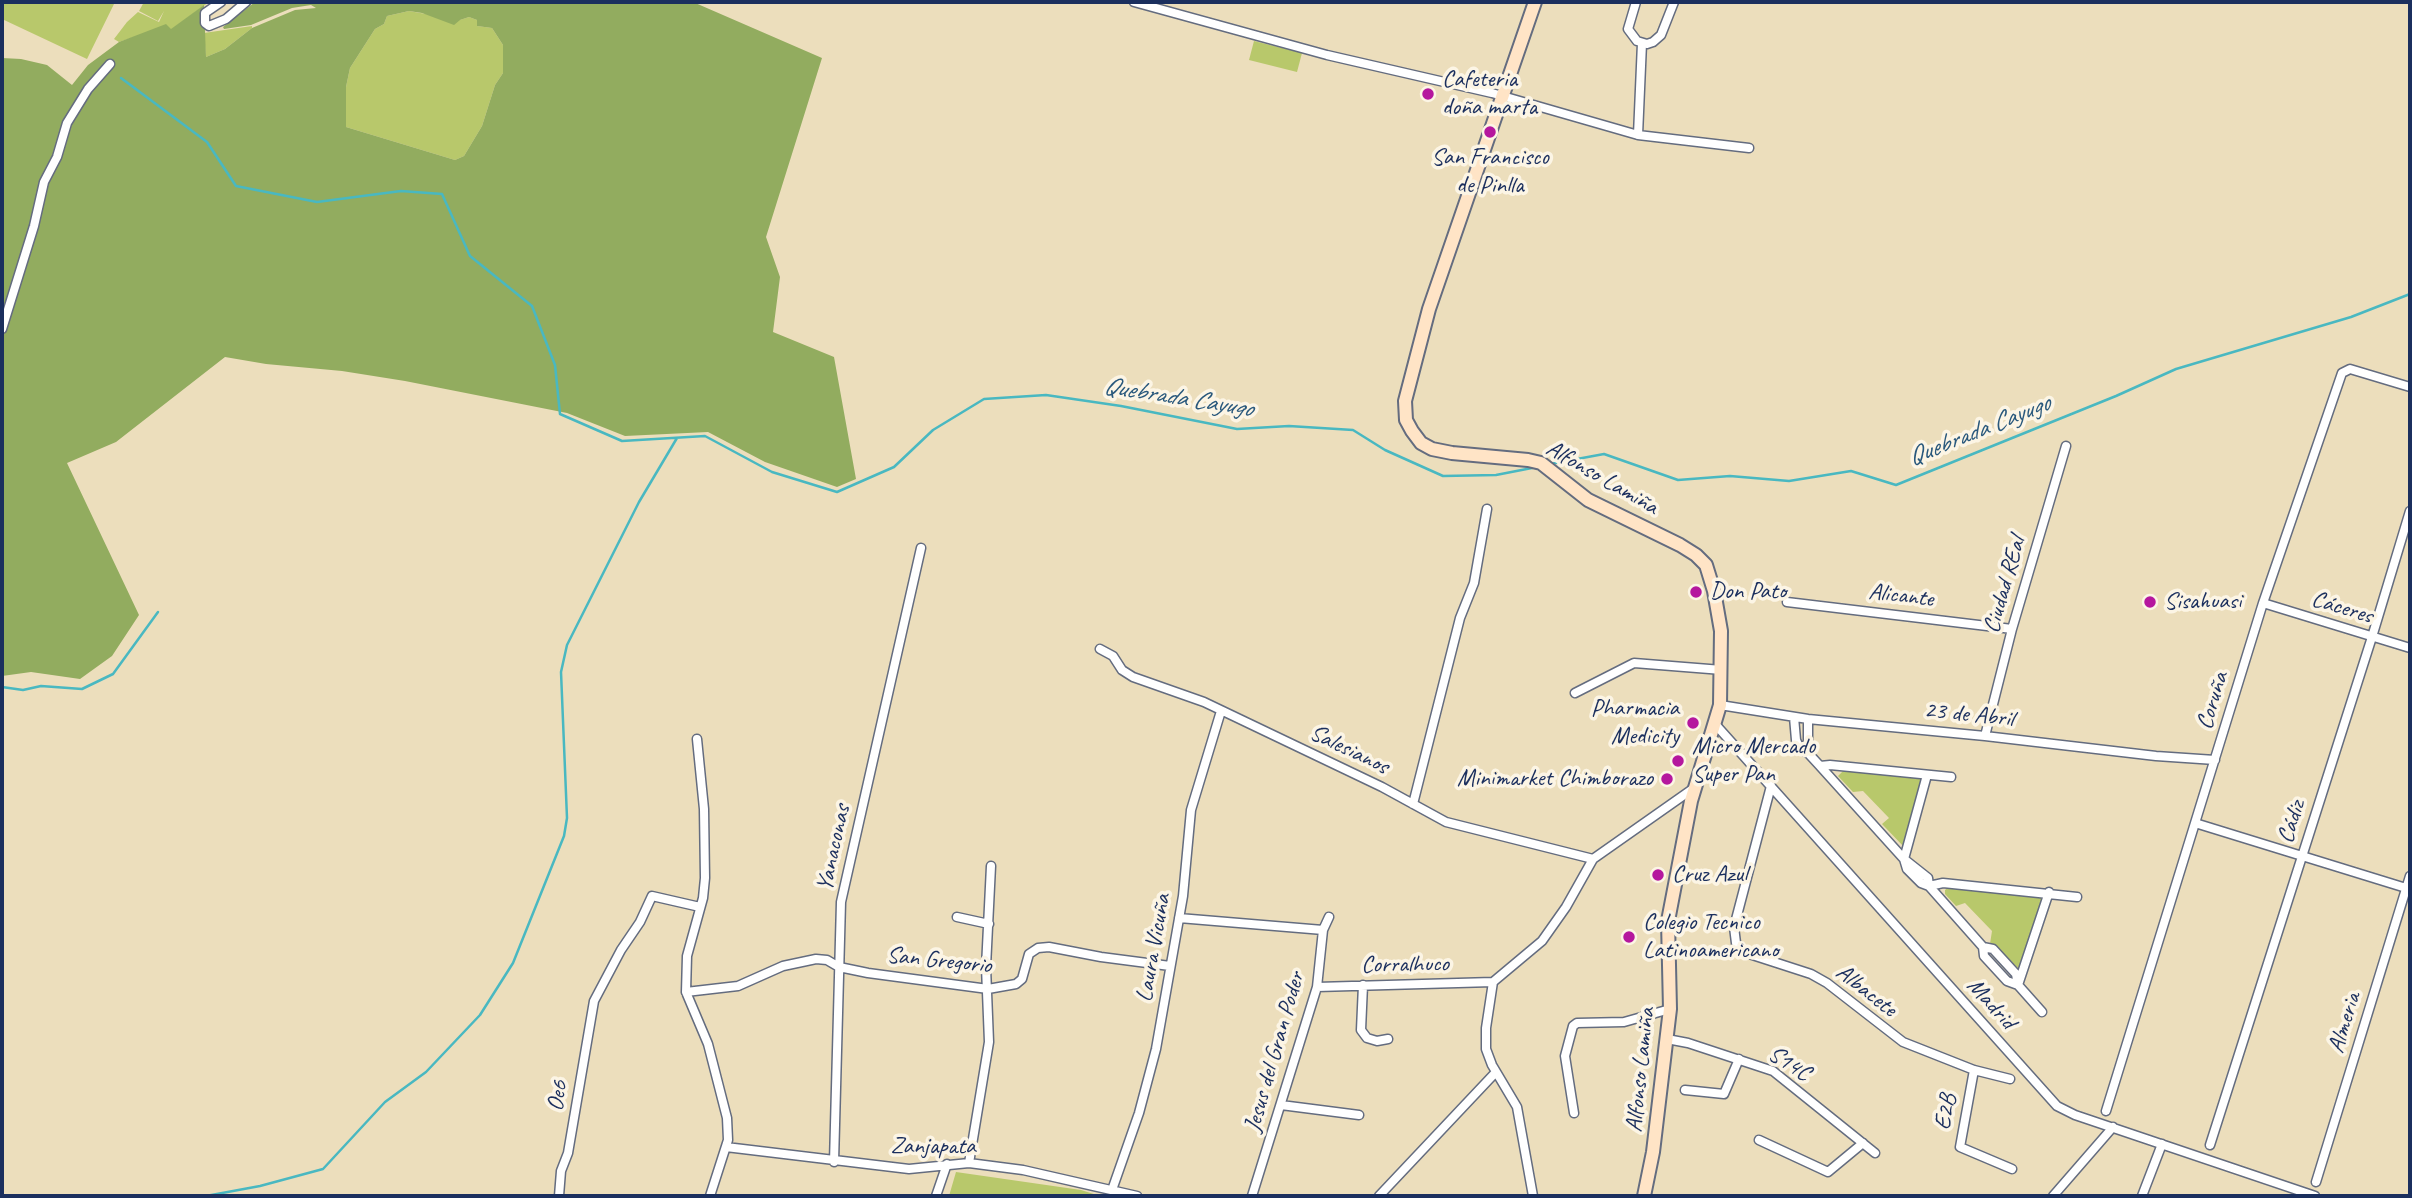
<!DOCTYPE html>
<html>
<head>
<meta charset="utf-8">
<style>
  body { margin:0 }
  #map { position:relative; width:2412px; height:1198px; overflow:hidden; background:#ecdebc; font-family:Caveat,sans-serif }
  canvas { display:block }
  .frame { position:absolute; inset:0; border:4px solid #1b2f5e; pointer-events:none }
</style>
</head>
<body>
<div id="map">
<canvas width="2412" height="1198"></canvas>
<div class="frame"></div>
</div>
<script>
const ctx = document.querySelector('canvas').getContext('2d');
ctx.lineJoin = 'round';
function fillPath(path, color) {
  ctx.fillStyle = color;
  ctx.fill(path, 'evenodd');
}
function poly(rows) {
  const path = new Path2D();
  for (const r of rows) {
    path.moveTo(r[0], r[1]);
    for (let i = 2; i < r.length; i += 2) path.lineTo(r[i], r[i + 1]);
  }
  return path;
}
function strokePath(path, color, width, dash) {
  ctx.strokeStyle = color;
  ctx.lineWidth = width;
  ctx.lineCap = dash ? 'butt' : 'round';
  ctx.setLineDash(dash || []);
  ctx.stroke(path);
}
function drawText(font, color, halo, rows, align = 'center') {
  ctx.font = font + ' Caveat,sans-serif';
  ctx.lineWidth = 7;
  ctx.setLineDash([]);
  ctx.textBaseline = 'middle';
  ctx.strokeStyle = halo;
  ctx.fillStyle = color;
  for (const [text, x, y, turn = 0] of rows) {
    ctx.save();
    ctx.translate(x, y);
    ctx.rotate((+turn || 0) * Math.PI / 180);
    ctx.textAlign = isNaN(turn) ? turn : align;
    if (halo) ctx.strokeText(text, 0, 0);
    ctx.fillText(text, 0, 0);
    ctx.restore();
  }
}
fillPath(poly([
  [3,2,115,2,87,59,2,19],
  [144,2,209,2,171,30,146,33,119,42,114,39,127,22,138,12,159,22,164,11,158,21,139,11],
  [409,11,460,20,469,17,477,20,477,26,492,28,503,45,503,73,495,85,482,126,464,156,455,160,346,127,346,87,350,68,375,29,384,24,387,16],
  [252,26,252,28,225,49,206,57,204,33],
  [1254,41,1302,53,1297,72,1249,60],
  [1844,770,1921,779,1904,847,1882,824,1889,818,1863,791,1853,792,1838,776],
  [1949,887,2047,897,2025,975,1998,948,1990,944,1992,931,1965,903,1956,906,1945,894,1945,890],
  [956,1172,1081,1190,1100,1196,949,1196]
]), '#b8c86b');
fillPath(poly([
  [255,2,693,2,822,58,766,237,780,277,773,332,834,357,856,479,837,487,765,462,708,432,625,436,567,413,405,381,342,371,266,364,225,357,116,442,67,463,139,615,112,656,80,679,31,672,2,676,2,58,21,59,47,65,72,85,88,65,119,42,166,24,171,29,204,5,206,57,225,49,252,28,295,10,316,8,311,5,292,8,251,25,224,29,223,27],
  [409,11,422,13,454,25,460,20,469,17,477,20,477,26,492,28,503,45,503,73,495,85,482,126,464,156,455,160,346,127,346,87,350,68,375,29,384,24,387,16]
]), '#92ac5f');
strokePath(poly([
  [121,78,207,142,236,186,317,202,401,191,442,194,470,256,532,306,555,365,560,414,622,441,705,436,772,472,837,492,894,467,933,430,984,399,1046,395,1121,406,1237,429,1289,426,1353,430,1385,450,1443,476,1496,475,1537,467],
  [1550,464,1604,454,1678,480,1730,476,1789,481,1851,471,1896,485,2116,396,2176,369,2351,317,2410,294],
  [2,687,23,690,41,686,82,689,113,674,158,612],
  [206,1196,260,1186,323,1169,385,1102,426,1072,480,1015,513,963,564,836,567,818,561,672,567,645,639,502,677,438]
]), '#49b8c1', 2.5);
const street = poly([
  [221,2,205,13,205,23,209,26,226,19,246,2],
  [1134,2,1327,55,1492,93,1638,135,1749,148],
  [1636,2,1628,29,1637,41,1647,44,1653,42,1661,35,1674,2],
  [1638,135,1642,43],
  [2,329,34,226,44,182,57,157,67,123,88,89,110,64],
  [1787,602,2012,629],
  [2263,603,2410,648],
  [1100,649,1113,656,1122,670,1133,677,1204,702,1382,787,1446,822,1593,859],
  [1575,693,1634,663,1722,670],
  [1720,705,1808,719,1985,736,2156,756,2215,760],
  [1794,717,1796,740,1800,749,1808,753,1820,766,1830,765,1951,777],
  [1808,719,1808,753],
  [1715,724,2057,1106,2075,1115,2315,1196],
  [1985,736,2012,629,2066,446],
  [697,739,704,809,705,878,703,898,687,956,686,992,708,1044,727,1118,728,1140,710,1196],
  [1820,766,1904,859,1928,878,1929,886],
  [1927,775,1904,859,1907,869,1921,883,1929,886,1983,947,1984,956,2007,981,2018,985],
  [1771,786,1734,927,1736,943,1743,952,1811,974,1827,983,1903,1042,1974,1070,2010,1079],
  [1413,804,1460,618,1474,583,1487,509],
  [2195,823,2406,888],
  [1929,886,1943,883,2077,897],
  [957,917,989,924],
  [1179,918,1323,930],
  [1983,947,1993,949,2016,974,2018,985,2042,1012],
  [1363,985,1361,1030,1367,1038,1377,1041,1388,1039],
  [2018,985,2049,892],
  [1317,987,1493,982],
  [686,992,738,986,783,966,816,959,827,960,839,967,868,973,988,989,1016,984,1022,979,1029,954,1038,948,1049,947,1101,957,1170,966],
  [1667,1039,1688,1043,1773,1071,1875,1153],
  [1974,1070,1960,1147,2012,1169],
  [1685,1090,1724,1094,1739,1059],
  [1281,1105,1359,1115],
  [2106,1111,2263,603,2342,373,2350,369,2410,387],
  [1574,1113,1565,1056,1573,1026,1577,1023,1624,1022,1670,1009],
  [1759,1140,1828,1172,1863,1143],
  [2210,1145,2372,637,2410,511],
  [726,1147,909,1169,969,1163,1023,1170,1137,1196],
  [834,1162,841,902,921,548],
  [969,1163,989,1042,986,967,991,866],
  [2316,1182,2410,876],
  [1112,1190,1139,1113,1156,1049,1183,896,1191,810,1221,711],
  [559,1196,561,1171,568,1153,594,1001,621,950,640,922,652,896,700,907],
  [936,1196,947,1164],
  [1252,1196,1317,987,1323,930,1329,917],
  [1379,1196,1496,1072],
  [1533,1196,1517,1107,1492,1065,1486,1049,1486,1028,1493,982,1542,941,1566,907,1593,859,1694,788],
  [2053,1196,2113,1127],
  [2142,1196,2162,1144]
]);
const secondary = poly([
  [1535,2,1429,309,1405,401,1406,420,1412,431,1421,443,1432,449,1452,453,1528,460,1541,463,1588,500,1680,545,1696,555,1706,565,1714,591,1721,631,1720,705,1691,801,1668,921,1670,1009,1653,1152,1644,1196]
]);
strokePath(street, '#646c7f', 11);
strokePath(secondary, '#646c7f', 16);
strokePath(street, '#fff', 8);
strokePath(secondary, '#ffe4c6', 12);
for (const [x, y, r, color] of [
  [1428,94,7,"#b5179e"],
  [1490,132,7,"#b5179e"],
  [1696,592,7,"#b5179e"],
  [2150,602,7,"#b5179e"],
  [1693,723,7,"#b5179e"],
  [1678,761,7,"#b5179e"],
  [1667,779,7,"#b5179e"],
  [1658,875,7,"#b5179e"],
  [1629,937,7,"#b5179e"]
]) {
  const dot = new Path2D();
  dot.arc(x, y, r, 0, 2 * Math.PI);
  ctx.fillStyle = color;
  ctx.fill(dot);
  strokePath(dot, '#fcf5e5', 2.5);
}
drawText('24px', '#1b2f5e', '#fcf5e5', [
  ["Cafeteria",1442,80],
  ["doña marta",1442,108],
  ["San Francisco",1490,158,"center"],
  ["de Pinlla",1490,186,"center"],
  ["Don Pato",1710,592],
  ["Sisahuasi",2164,602],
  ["Pharmacia",1679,709,"right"],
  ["Medicity",1679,737,"right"],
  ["Micro Mercado",1692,747],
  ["Super Pan",1692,775],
  ["Minimarket Chimborazo",1653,779,"right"],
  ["Cruz Azul",1672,875],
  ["Colegio Tecnico",1643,923],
  ["Latinoamericano",1643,951]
], 'left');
drawText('24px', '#1b2f5e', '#fcf5e5', [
  ["Alfonso Lamiña",1602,478,30],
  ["Ciudad REal",2005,585,-74],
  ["Alicante",1901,596,7],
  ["Cáceres",2342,608,17],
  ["Coruña",2213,701,-73],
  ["23 de Abril",1969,715,6],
  ["Salesianos",1349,750,26],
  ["Cádiz",2292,822,-72],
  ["Yanaconas",834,848,-78],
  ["Laura Vicuña",1154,948,-80],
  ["San Gregorio",939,961,6],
  ["Corralhuco",1405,965,-1],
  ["Albacete",1866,991,38],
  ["Madrid",1991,1004,48],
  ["Almeria",2345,1023,-73],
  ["Jesus del Gran Poder",1275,1052,-74],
  ["S14C",1789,1064,32],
  ["Alfonso Lamiña",1641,1070,-84],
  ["Oe6",558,1096,-81],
  ["E2B",1946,1112,-79],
  ["Zanjapata",933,1147]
]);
drawText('italic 26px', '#29587c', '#fcf5e5', [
  ["Quebrada Cayugo",1178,398,9],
  ["Quebrada Cayugo",1979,431,-22]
]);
</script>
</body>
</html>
